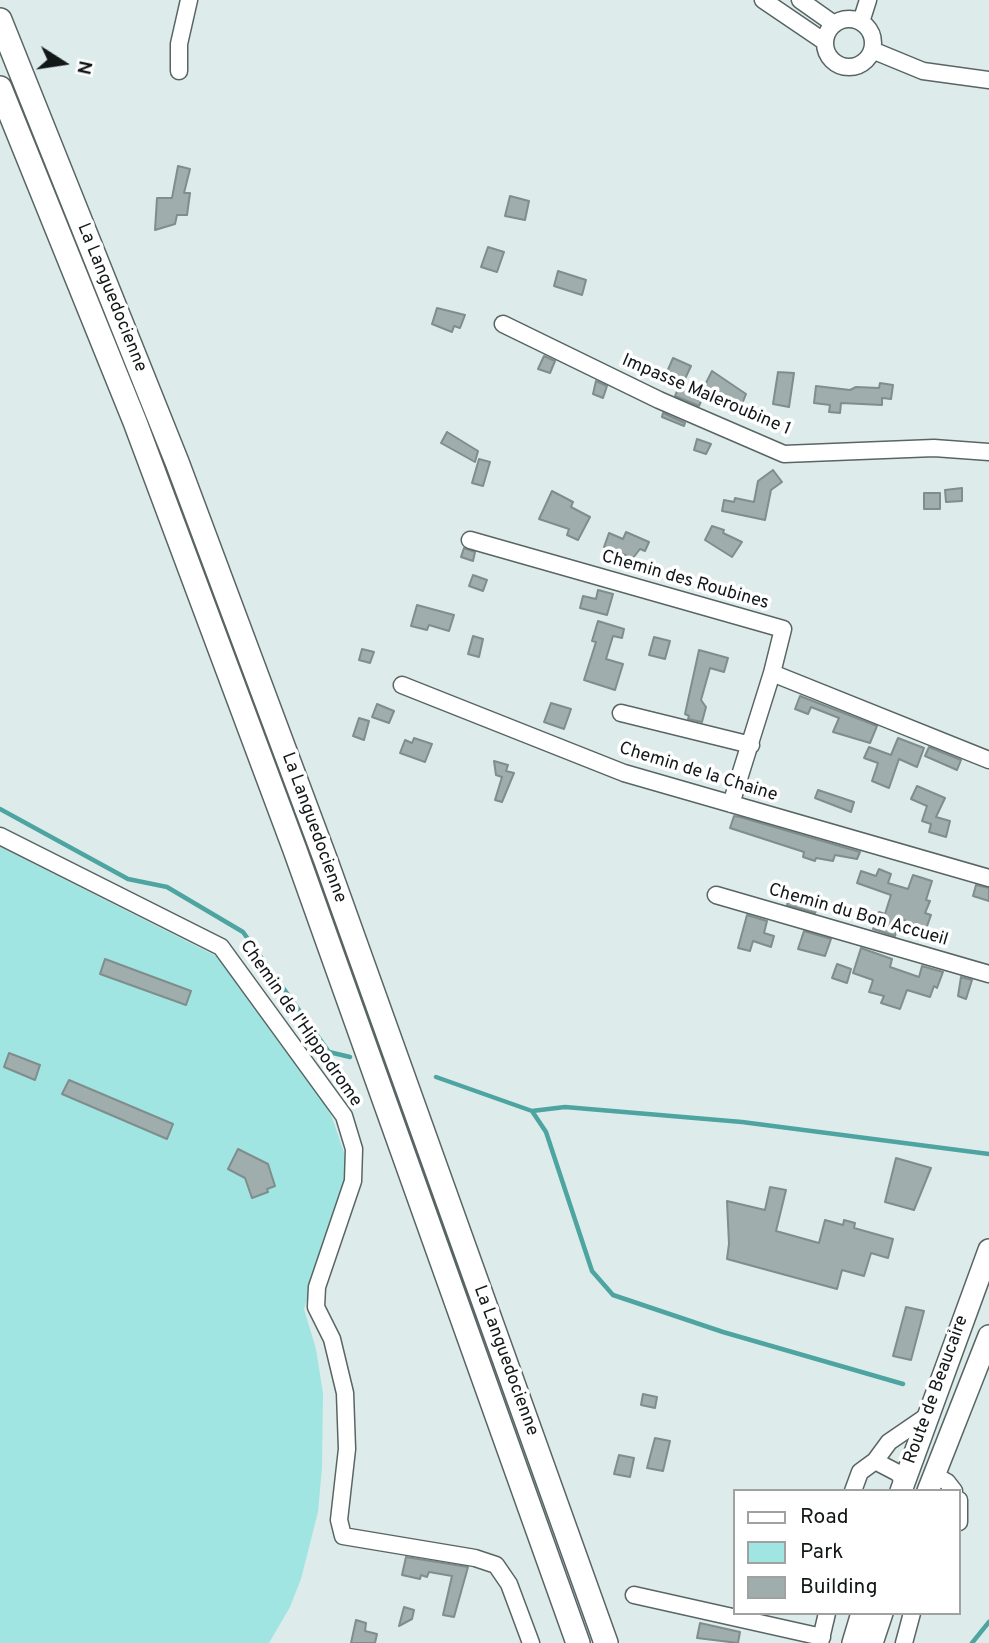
<!DOCTYPE html>
<html>
<head>
<meta charset="utf-8">
<style>
  body { margin:0 }
  #map { position:relative; width:989px; height:1643px; overflow:hidden; background:#ddeceb; font-family:Overpass,sans-serif }
  canvas { display:block }
  .legend { position:absolute; left:733px; top:1489px; width:228px; height:126px; box-sizing:border-box; background:#fff; border:2px solid #a0a2a2; margin:0; padding:9px 12px; list-style:none; font-size:21px; color:#121717 }
  .legend li { display:flex; align-items:center; gap:14px; height:35px }
  .legend b { width:35px; border:2px solid #a0a2a2 }
  .north { position:absolute; left:28px; top:28px; width:70px; height:70px; -webkit-text-stroke:5px #fff; paint-order:stroke; rotate:102deg; font-size:19px; font-weight:700; line-height:28px; text-align:center; color:#121717 }
  .north::after { content:''; display:block; margin:auto; width:24px; height:32px; background:#121717; clip-path:polygon(50% 0,100% 100%,50% 72%,0 100%) }
</style>
</head>
<body>
<div id="map">
<canvas width="989" height="1643"></canvas>
<ul class="legend">
<li><b style="height:9px;background:#fff"></b>Road</li>
<li><b style="height:19px;background:#a0e5e1"></b>Park</li>
<li><b style="height:19px;background:#9faeac"></b>Building</li>
</ul>
<div class="north">N</div>
</div>
<script>
const ctx = document.querySelector('canvas').getContext('2d');
ctx.lineJoin = 'round';
function fillPath(path, color) {
  ctx.fillStyle = color;
  ctx.fill(path, 'evenodd');
}
function poly(rows) {
  const path = new Path2D();
  for (const r of rows) {
    if (r.length === 3) {
      path.moveTo(r[0] + r[2], r[1]);
      path.arc(r[0], r[1], r[2], 0, 2 * Math.PI);
      continue;
    }
    path.moveTo(r[0], r[1]);
    for (let i = 2; i < r.length; i += 2) path.lineTo(r[i], r[i + 1]);
  }
  return path;
}
function strokePath(path, color, width, dash) {
  ctx.strokeStyle = color;
  ctx.lineWidth = width;
  ctx.lineCap = dash ? 'butt' : 'round';
  ctx.setLineDash(dash || []);
  ctx.stroke(path);
}
function drawText(font, color, halo, rows, align = 'center') {
  ctx.font = font + ' Overpass,sans-serif';
  ctx.lineWidth = 7;
  ctx.setLineDash([]);
  ctx.textBaseline = 'middle';
  ctx.strokeStyle = halo;
  ctx.fillStyle = color;
  for (const [text, x, y, turn = 0] of rows) {
    ctx.save();
    ctx.translate(x, y);
    ctx.rotate((+turn || 0) * Math.PI / 180);
    ctx.textAlign = isNaN(turn) ? turn : align;
    if (halo) ctx.strokeText(text, 0, 0);
    ctx.fillText(text, 0, 0);
    ctx.restore();
  }
}
fillPath(poly([
  [0,847,222,959,323,1098,333,1120,350,1170,304,1309,316,1349,323,1393,322,1468,318,1512,301,1579,290,1607,269,1643,0,1643]
]), '#a0e5e1');
strokePath(poly([
  [0,809,128,879,167,887,243,932,329,1052,350,1057],
  [436,1077,532,1111,546,1132,592,1271,613,1295,723,1332,903,1384],
  [532,1111,565,1107,742,1122,989,1154],
  [972,1643,989,1622]
]), '#4da4a0', 4.5);
const building = poly([
  [178,166,190,169,184,193,190,193,187,215,177,215,175,224,155,230,157,198,172,198,178,166],
  [510,196,529,201,525,220,505,216,510,196],
  [488,247,504,252,497,272,481,267,488,247],
  [558,271,586,280,582,295,554,286,558,271],
  [437,308,465,315,460,328,454,326,452,332,432,324,437,308],
  [544,356,555,361,550,373,538,369,544,356],
  [673,358,691,366,685,379,667,372,673,358],
  [712,371,746,394,742,404,704,394,699,406,675,396,681,381,703,389,712,371],
  [778,372,794,373,789,407,773,404,778,372],
  [596,381,607,386,603,398,593,394,596,381],
  [880,383,893,385,891,399,882,398,882,405,841,403,840,413,829,412,830,405,814,403,816,386,850,390,856,387,879,388,880,383],
  [663,413,685,423,684,426,662,417,663,413],
  [447,432,478,451,475,462,441,443,447,432],
  [697,439,711,444,706,454,694,450,697,439],
  [479,459,490,462,483,486,472,483,479,459],
  [773,470,782,482,771,490,765,520,722,511,724,500,734,502,735,498,754,502,758,481,773,470],
  [962,488,962,501,946,502,945,490,962,488],
  [552,491,573,502,571,507,590,517,578,540,567,535,569,529,539,519,552,491],
  [924,493,940,493,940,509,924,509,924,493],
  [712,526,724,530,723,533,742,542,732,557,705,540,712,526],
  [626,532,649,542,645,551,640,549,633,558,604,547,609,533,623,539,626,532],
  [464,548,475,552,473,561,461,557,464,548],
  [473,575,487,580,483,591,469,586,473,575],
  [598,590,613,594,607,615,580,608,583,596,596,599,598,590],
  [417,605,454,615,449,631,429,625,427,630,411,626,417,605],
  [598,621,624,629,622,638,613,636,606,659,623,664,615,690,584,680,596,642,592,641,598,621],
  [473,636,483,639,479,657,468,654,473,636],
  [654,637,670,641,665,659,649,655,654,637],
  [362,649,374,652,370,663,359,660,362,649],
  [699,650,728,658,724,672,710,668,701,700,706,707,702,722,688,719,689,716,685,714,699,650],
  [800,696,877,726,870,743,833,732,839,718,811,707,808,714,795,709,800,696],
  [551,703,571,709,564,729,544,722,551,703],
  [377,704,394,711,389,723,372,717,377,704],
  [359,718,369,721,364,740,353,736,359,718],
  [414,738,432,744,425,762,400,753,405,740,412,743,414,738],
  [898,738,924,748,917,767,899,759,889,788,872,781,878,763,864,758,869,747,891,755,898,738],
  [929,747,961,760,957,770,925,756,929,747],
  [494,761,508,765,506,771,514,773,502,802,495,800,502,777,496,775,494,761],
  [917,786,945,798,936,817,950,821,946,837,929,832,931,824,922,821,927,806,911,799,917,786],
  [818,790,854,802,851,812,815,798,818,790],
  [734,816,740,817,860,852,857,859,835,855,833,861,816,858,815,861,803,857,804,852,730,828,734,816],
  [879,869,891,874,888,883,908,889,913,875,932,881,926,900,930,901,925,913,931,915,926,929,901,919,895,936,873,929,879,912,885,914,891,895,857,883,861,871,876,876,879,869],
  [976,885,989,888,989,901,973,896,976,885],
  [789,897,818,906,815,913,787,905,789,897],
  [747,915,767,921,764,933,774,936,771,947,753,941,750,951,738,948,747,915],
  [804,931,831,939,825,956,798,949,804,931],
  [861,948,892,959,890,967,919,977,922,966,943,972,937,988,934,986,930,997,907,990,900,1009,881,1003,884,996,869,992,873,980,853,973,861,948],
  [105,959,191,991,186,1005,100,974,105,959],
  [837,964,851,969,847,983,832,978,837,964],
  [961,977,972,980,966,999,958,996,961,977],
  [9,1053,40,1065,35,1080,4,1067,9,1053],
  [69,1080,173,1124,167,1139,62,1094,69,1080],
  [238,1149,268,1164,275,1186,267,1189,268,1192,252,1198,245,1178,228,1169,238,1149],
  [896,1158,931,1168,914,1210,885,1202,896,1158],
  [770,1187,786,1190,776,1231,819,1243,825,1220,843,1225,844,1220,855,1223,854,1228,893,1239,888,1258,871,1253,864,1276,842,1270,837,1289,727,1259,729,1244,727,1201,765,1210,770,1187],
  [906,1307,924,1311,911,1360,893,1356,906,1307],
  [643,1394,657,1397,655,1408,641,1405,643,1394],
  [655,1438,670,1441,663,1471,647,1468,655,1438],
  [619,1455,634,1458,630,1477,614,1474,619,1455],
  [406,1557,468,1567,454,1617,443,1615,452,1576,429,1572,427,1577,421,1575,420,1579,402,1575,406,1557],
  [404,1607,414,1610,412,1619,399,1626,404,1607],
  [356,1620,366,1623,365,1631,377,1634,375,1643,351,1643,356,1620],
  [700,1623,740,1632,738,1643,697,1638,700,1623]
]);
fillPath(building, '#9faeac');
strokePath(building, '#7f8d8c', 2);
const minor = poly([
  [763,0,825,42],
  [800,0,834,24],
  [849,43,24],
  [861,22,868,0],
  [872,50,923,71,989,80],
  [179,71,179,44,189,0],
  [503,324,659,400,784,454,934,448,989,452],
  [470,540,783,629,772,673,989,760],
  [402,685,624,773,989,878],
  [621,713,751,745],
  [731,804,772,673],
  [0,836,221,947,344,1116,354,1149,353,1181,317,1287,316,1307,332,1339,345,1393,347,1449,339,1520,343,1536,475,1558,496,1565,509,1584,531,1643],
  [716,895,989,974],
  [934,1475,947,1482,954,1491],
  [904,1482,898,1473,875,1461,889,1442,927,1416],
  [853,1491,860,1472,875,1461],
  [959,1500,959,1522],
  [634,1595,822,1637],
  [820,1643,827,1613],
  [904,1643,912,1613]
]);
const major = poly([
  [901,1491,989,1250],
  [928,1491,989,1336],
  [853,1643,862,1613],
  [872,1643,882,1613]
]);
const highway = poly([
  [0,20,177,462,326,861,606,1643],
  [0,88,135,422,295,850,578,1643]
]);
strokePath(minor, '#586564', 19);
strokePath(major, '#586564', 24);
strokePath(highway, '#586564', 26);
strokePath(minor, '#fff', 16);
strokePath(major, '#fff', 21);
strokePath(highway, '#fff', 23);
drawText('18px', '#121717', '#fff', [
  ["La Languedocienne",111,298,68],
  ["Impasse Maleroubine 1",706,396,23],
  ["Chemin des Roubines",685,581,16],
  ["Chemin de la Chaine",698,773,17],
  ["La Languedocienne",313,828,70],
  ["Chemin du Bon Accueil",858,916,16],
  ["Chemin de l'Hippodrome",300,1024,55],
  ["La Languedocienne",505,1361,70],
  ["Route de Beaucaire",937,1390,-70]
]);
</script>
</body>
</html>
